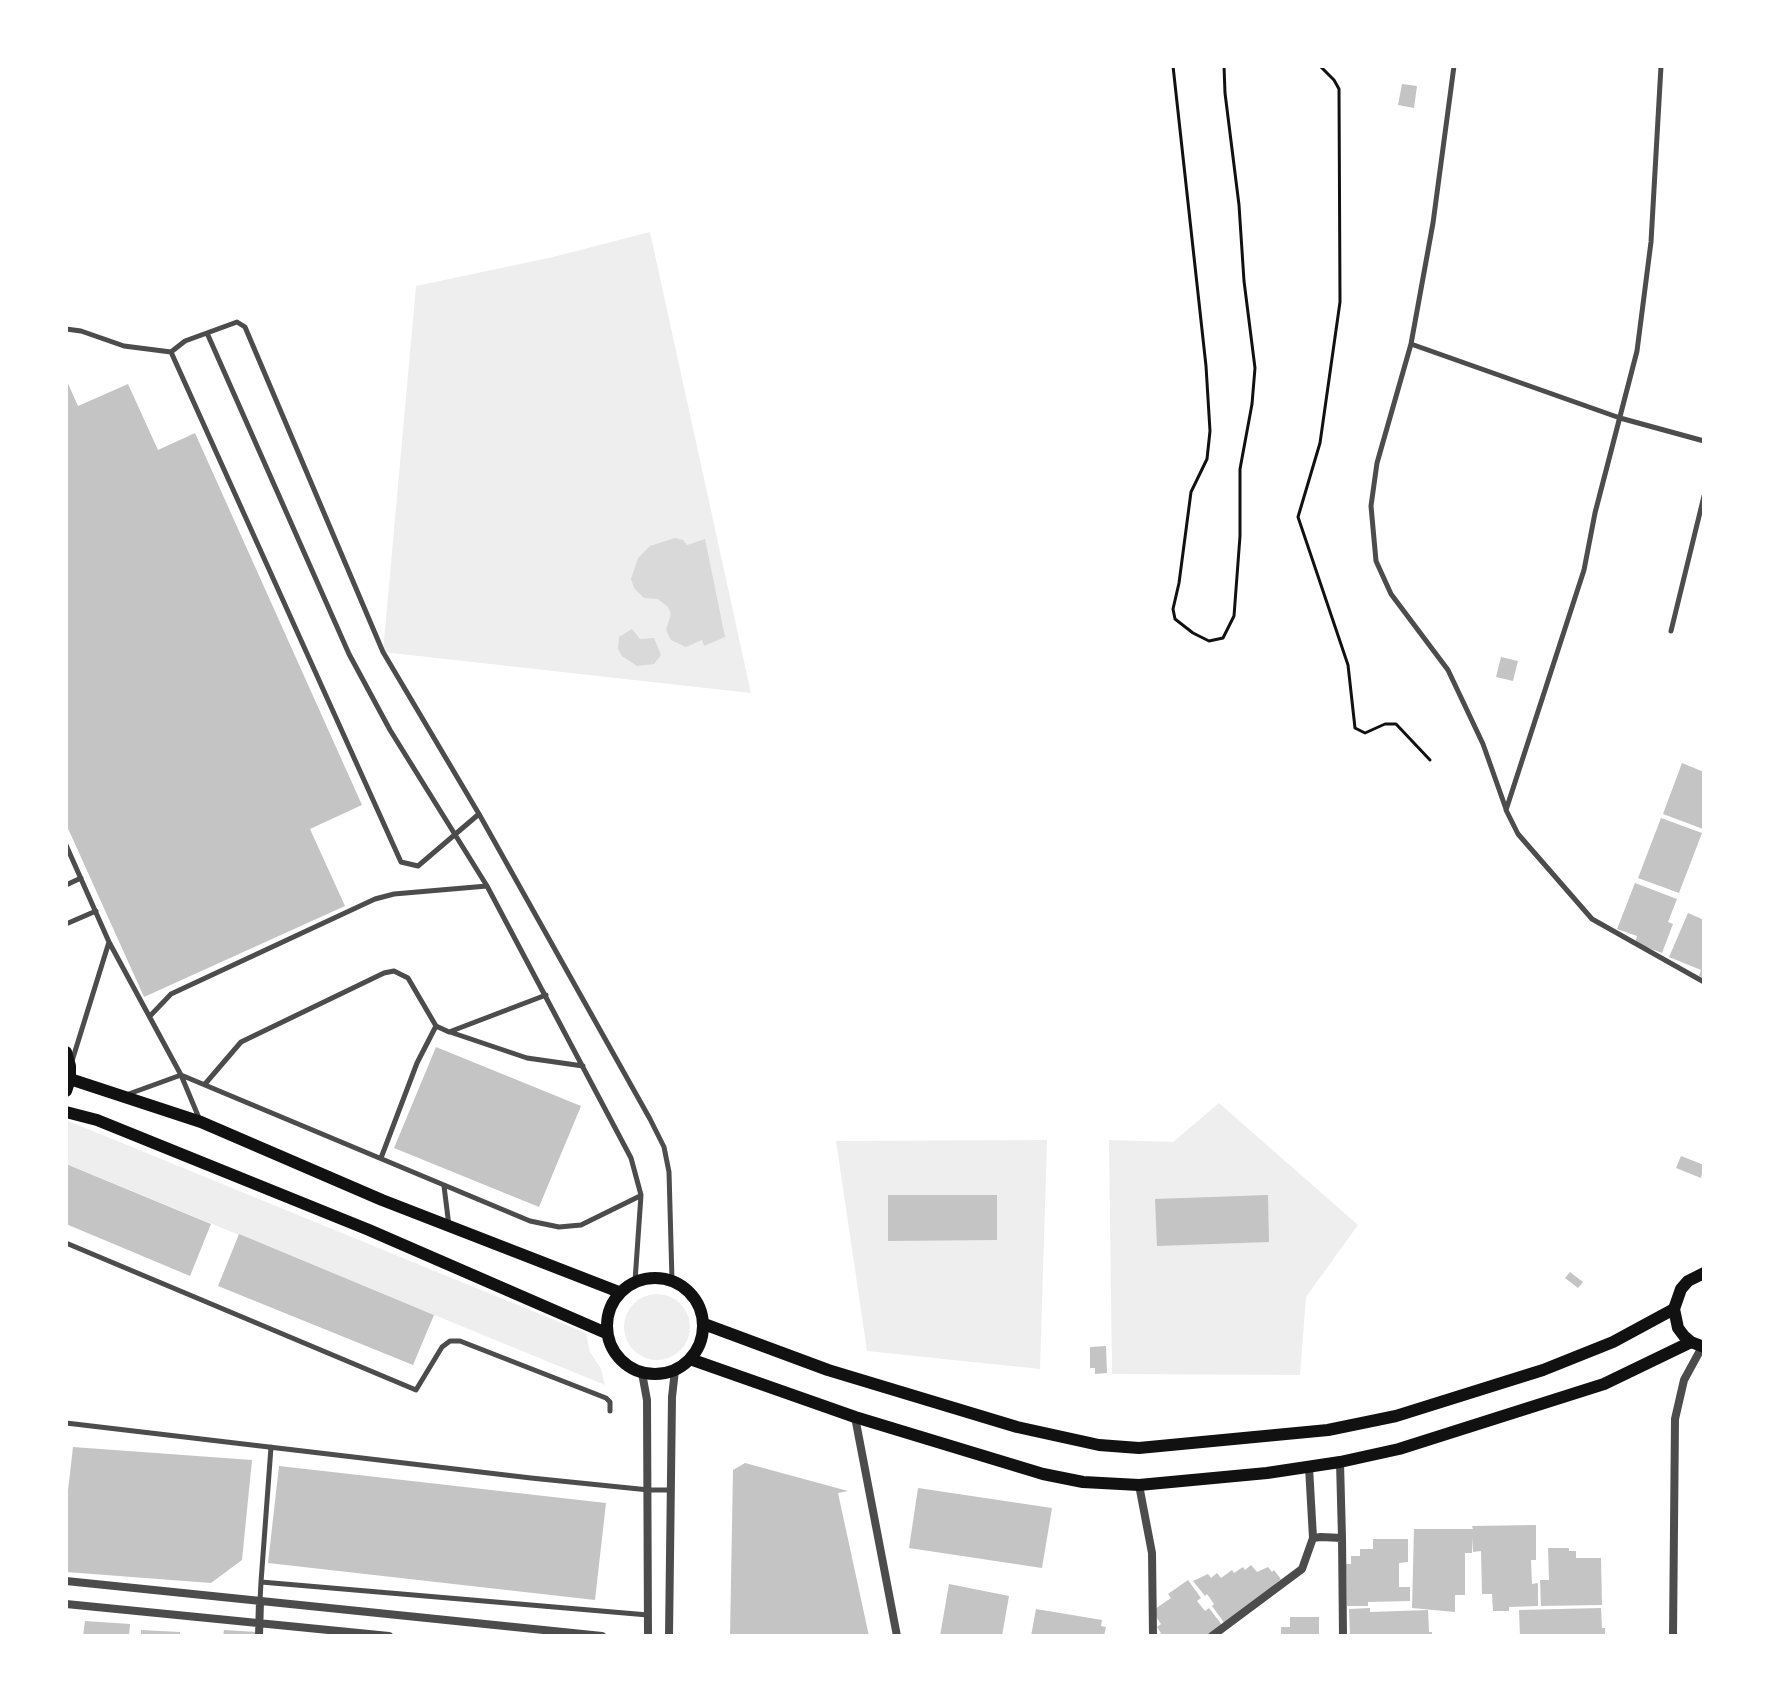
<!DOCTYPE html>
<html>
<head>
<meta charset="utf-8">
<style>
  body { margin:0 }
  #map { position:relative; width:1770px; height:1702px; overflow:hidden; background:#fff; font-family:"Titillium Web",sans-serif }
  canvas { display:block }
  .frame { position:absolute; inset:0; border:68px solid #fff; pointer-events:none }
</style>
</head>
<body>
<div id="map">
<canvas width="1770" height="1702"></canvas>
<div class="frame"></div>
</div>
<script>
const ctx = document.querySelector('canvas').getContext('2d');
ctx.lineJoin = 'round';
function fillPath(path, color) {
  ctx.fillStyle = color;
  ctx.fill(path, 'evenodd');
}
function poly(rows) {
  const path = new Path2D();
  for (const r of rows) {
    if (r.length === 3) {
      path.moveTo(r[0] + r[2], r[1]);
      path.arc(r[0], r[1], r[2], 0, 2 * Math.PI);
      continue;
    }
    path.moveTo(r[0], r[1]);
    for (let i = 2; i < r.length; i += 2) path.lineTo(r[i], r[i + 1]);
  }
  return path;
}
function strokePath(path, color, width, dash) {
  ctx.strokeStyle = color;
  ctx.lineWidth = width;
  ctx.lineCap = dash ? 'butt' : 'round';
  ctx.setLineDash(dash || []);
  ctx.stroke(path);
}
fillPath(poly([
  [650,232,751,693,383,652,416,286,553,257],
  [1219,1103,1358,1225,1306,1297,1300,1375,1112,1374,1109,1140,1173,1142],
  [66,1120,586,1333,590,1352,601,1369,605,1385,66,1164],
  [1047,1140,1040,1369,867,1351,836,1141],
  [657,1327,33]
]), '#eee');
fillPath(poly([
  [675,538,683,540,687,545,705,539,725,637,704,646,702,640,686,647,671,640,666,630,671,614,668,607,658,599,644,598,634,588,631,579,638,558,650,546],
  [632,629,640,639,654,638,661,655,654,664,637,666,622,656,618,649,619,637]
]), '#d9d9d9');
fillPath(poly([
  [1402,84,1417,86,1414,108,1398,105],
  [66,379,78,406,128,384,158,450,195,433,362,805,310,829,345,906,144,997,66,824],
  [1501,657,1518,661,1513,681,1496,677],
  [1682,763,1704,772,1703,829,1663,814],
  [1661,818,1702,833,1679,893,1638,878],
  [1635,883,1677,899,1668,922,1673,924,1662,953,1635,943,1637,936,1617,929],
  [1688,913,1704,920,1704,978,1699,976,1701,970,1669,957],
  [436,1047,581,1106,539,1207,394,1148],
  [1681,1156,1704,1165,1701,1178,1676,1168],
  [66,1164,211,1224,190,1276,66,1224],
  [888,1195,997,1195,997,1240,888,1241],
  [1268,1195,1269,1242,1157,1246,1155,1199],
  [239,1234,434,1315,413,1365,218,1286],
  [1570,1272,1583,1282,1578,1288,1565,1278],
  [1106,1346,1107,1373,1095,1374,1095,1368,1090,1368,1090,1347],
  [73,1447,252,1460,242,1560,211,1583,66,1572,66,1508],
  [745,1463,848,1491,838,1493,869,1636,730,1636,733,1470],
  [279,1466,606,1503,595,1600,268,1563],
  [918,1488,1052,1508,1042,1568,909,1548],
  [1536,1525,1536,1560,1531,1560,1532,1584,1538,1583,1538,1606,1509,1607,1509,1611,1493,1611,1492,1594,1482,1594,1481,1551,1473,1552,1472,1537,1472,1553,1465,1553,1465,1595,1455,1595,1455,1612,1412,1608,1414,1529,1473,1529,1472,1526],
  [1373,1539,1408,1539,1408,1562,1399,1563,1399,1587,1410,1587,1410,1601,1368,1602,1368,1606,1347,1606,1346,1564,1351,1564,1351,1556,1360,1556,1360,1549,1373,1549],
  [1548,1548,1569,1548,1569,1551,1576,1551,1576,1558,1601,1558,1602,1605,1541,1606,1540,1580,1549,1580],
  [1251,1565,1257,1572,1268,1567,1272,1572,1274,1570,1281,1579,1275,1584,1276,1586,1225,1624,1212,1606,1214,1604,1207,1594,1205,1596,1193,1581,1208,1574,1211,1578,1217,1573,1221,1578,1232,1570,1234,1573,1243,1567,1245,1570],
  [1188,1580,1201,1598,1197,1601,1205,1611,1209,1608,1222,1625,1208,1636,1157,1636,1161,1633,1157,1627,1161,1624,1152,1611,1171,1598,1168,1594],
  [949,1584,1009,1596,1002,1636,940,1636],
  [1370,1608,1370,1612,1428,1610,1429,1632,1432,1632,1432,1636,1350,1636,1349,1609],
  [1601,1608,1602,1628,1605,1628,1605,1636,1520,1636,1519,1610],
  [1036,1609,1102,1620,1101,1626,1106,1627,1104,1636,1031,1636],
  [1290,1617,1319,1617,1319,1636,1281,1636,1281,1627,1290,1627],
  [85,1621,130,1624,129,1636,83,1636],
  [141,1630,180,1632,180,1636,141,1636],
  [224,1630,257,1632,256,1636,223,1636]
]), '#c4c4c4');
strokePath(poly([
  [1173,66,1206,366,1210,431,1207,459,1191,492,1179,583,1173,609,1175,619,1193,633,1209,641,1223,638,1234,616,1240,536,1240,469,1252,404,1255,368,1244,281,1239,205,1225,93,1224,66],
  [1320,66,1334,80,1339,89,1340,302,1320,443,1298,517,1348,665,1355,728,1365,733,1385,724,1396,724,1430,760]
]), '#111', 3);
strokePath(poly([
  [1454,66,1433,223,1411,344,1377,463,1371,506,1376,561,1391,594,1448,670,1483,744,1506,809],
  [1661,66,1651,242,1637,351,1595,513,1584,570,1506,810,1518,834,1592,919,1704,982],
  [66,329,81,331,124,346,171,352,401,862,418,866,479,814],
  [207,333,349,654,390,730,487,886,631,1158,641,1195,635,1281],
  [1411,344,1620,418,1704,441],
  [171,352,185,341,237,322,245,327,383,652,479,814,650,1119,664,1147,669,1172,672,1280],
  [1671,631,1704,496],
  [66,845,109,942,72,1061],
  [66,885,81,878],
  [66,924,96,911],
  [109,942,181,1075,199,1118],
  [150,1016,171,994,375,899,394,894,487,886],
  [450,1032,527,1058,583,1066],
  [205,1084,241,1042,384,973,394,971,408,978,436,1026,449,1032,546,995],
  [126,1095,181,1075,530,1221,559,1227,581,1225,640,1196],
  [381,1158,417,1063,436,1026],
  [444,1186,449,1226],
  [66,1243,416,1390,442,1347,450,1341,460,1341,606,1398,610,1402,610,1411],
  [66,1423,531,1478,649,1490,670,1490],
  [261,1582,271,1447],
  [260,1601,261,1582,648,1615]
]), '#4c4c4c', 5);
strokePath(poly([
  [642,1373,647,1400,648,1636],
  [855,1417,897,1636],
  [1340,1462,1342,1538],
  [1309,1467,1313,1538],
  [1139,1485,1152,1553,1153,1636],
  [66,1581,602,1636],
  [66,1604,389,1636],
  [259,1636,260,1601],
  [669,1636,672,1397,675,1370],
  [1212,1636,1302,1569,1313,1538,1321,1537,1342,1538,1343,1636],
  [1673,1636,1675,1419,1684,1380,1702,1347]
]), '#4c4c4c', 8);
strokePath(poly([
  [66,1052,70,1066,70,1079,66,1091],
  [70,1079,201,1122,382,1200,619,1292],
  [66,1112,97,1120,369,1230,606,1333],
  [1704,1273,1688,1281,1681,1289,1674,1309,1678,1328,1684,1336,1691,1342,1704,1347],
  [655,1326,48],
  [704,1324,828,1370,1017,1427,1099,1445,1139,1448,1328,1430,1396,1416,1543,1370,1613,1342,1674,1309],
  [690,1359,855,1417,1043,1474,1083,1482,1139,1485,1267,1473,1340,1462,1399,1449,1604,1384,1691,1342]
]), '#111', 12);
</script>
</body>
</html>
